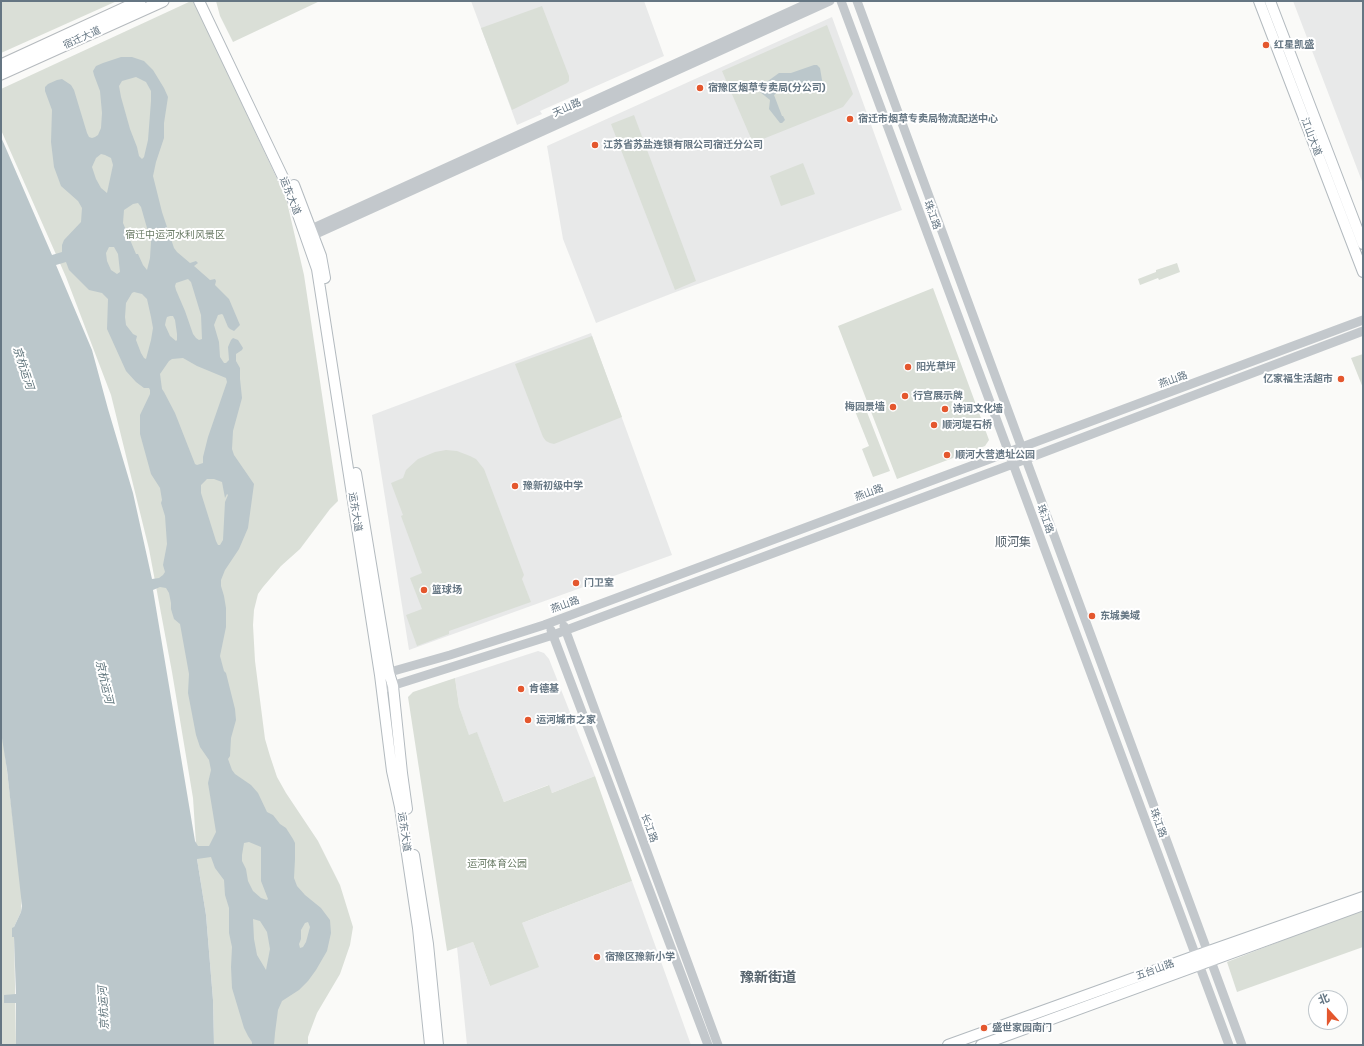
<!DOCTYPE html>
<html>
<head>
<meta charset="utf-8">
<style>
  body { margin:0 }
  #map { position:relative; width:1364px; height:1046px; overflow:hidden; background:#fafaf8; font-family:Rubik,"Noto Sans SC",sans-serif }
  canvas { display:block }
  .frame { position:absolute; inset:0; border:2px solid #657683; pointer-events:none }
  .north { position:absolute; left:1308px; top:990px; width:40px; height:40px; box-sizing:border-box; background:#fff; border:1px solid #c1c8cd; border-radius:50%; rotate:339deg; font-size:11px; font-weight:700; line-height:16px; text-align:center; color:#657683 }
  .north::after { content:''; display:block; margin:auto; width:14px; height:18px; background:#e4572e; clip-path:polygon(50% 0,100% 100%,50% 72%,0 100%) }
</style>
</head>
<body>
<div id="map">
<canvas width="1364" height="1046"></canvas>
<div class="frame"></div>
<div class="north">北</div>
</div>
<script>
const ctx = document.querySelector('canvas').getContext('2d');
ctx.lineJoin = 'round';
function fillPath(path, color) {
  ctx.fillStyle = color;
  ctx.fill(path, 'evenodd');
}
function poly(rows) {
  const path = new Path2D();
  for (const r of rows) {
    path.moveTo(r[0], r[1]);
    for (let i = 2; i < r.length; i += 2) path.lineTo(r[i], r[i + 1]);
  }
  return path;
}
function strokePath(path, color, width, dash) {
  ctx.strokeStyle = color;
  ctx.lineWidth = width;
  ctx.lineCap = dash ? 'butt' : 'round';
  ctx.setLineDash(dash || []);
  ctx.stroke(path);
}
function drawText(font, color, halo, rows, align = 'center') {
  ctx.font = font + ' Rubik,"Noto Sans SC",sans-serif';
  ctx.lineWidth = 4;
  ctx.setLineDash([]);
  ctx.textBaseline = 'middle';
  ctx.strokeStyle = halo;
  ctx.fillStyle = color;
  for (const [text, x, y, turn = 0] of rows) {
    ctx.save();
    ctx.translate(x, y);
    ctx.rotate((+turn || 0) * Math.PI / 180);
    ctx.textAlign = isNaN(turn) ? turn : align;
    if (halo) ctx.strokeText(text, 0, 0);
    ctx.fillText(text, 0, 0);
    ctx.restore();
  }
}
fillPath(poly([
  [471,1,644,1,664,56,540,111,542,114,517,125],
  [1293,1,1363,1,1363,184],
  [832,17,902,210,673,293,596,323,563,239,547,146],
  [591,333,672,555,409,650,372,415],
  [538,651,544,653,549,659,595,776,552,793,548,785,504,802,477,733,469,736,459,706,455,678],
  [632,881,691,1045,467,1045,457,947,473,942,490,986,522,923]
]), '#e8e9e9');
fillPath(poly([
  [1,1,117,1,1,53],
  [191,1,194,1,286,198,304,275,338,501,330,509,300,549,281,566,263,587,258,594,254,610,253,625,255,661,265,739,270,756,277,777,286,793,318,841,340,885,353,927,350,945,340,974,317,1013,308,1037,308,1045,214,1045,213,1000,206,915,197,859,193,798,172,672,149,549,111,395,66,277,1,130,1,89],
  [216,1,320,1,233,42,220,16],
  [542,6,569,76,569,81,567,83,512,110,481,28],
  [827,25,853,94,843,107,753,143,722,71],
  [634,115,696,281,675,290,611,124],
  [803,163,815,194,781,206,770,176],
  [1177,263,1180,272,1159,280,1158,278,1140,285,1138,279,1156,272,1156,270],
  [933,288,989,440,985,446,897,479,838,326],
  [592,336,622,417,554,444,550,443,546,441,543,437,515,364],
  [1363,354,1363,388,1351,358],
  [865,407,890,471,873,477,862,449,869,446,855,411],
  [446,450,457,451,470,456,476,459,484,469,524,575,522,579,531,602,449,631,449,634,417,646,406,615,422,609,410,578,422,573,401,516,403,515,391,483,403,478,406,470,418,459,435,452],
  [455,678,459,706,469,735,477,732,504,802,549,785,552,793,595,776,632,881,522,923,539,967,490,986,473,942,447,951,408,697,413,692],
  [1,732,4,746,22,894,21,912,14,927,16,1045,1,1045],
  [1363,909,1363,947,1237,992,1227,962]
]), '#dadfd7');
fillPath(poly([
  [121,57,132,57,144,61,153,70,164,88,168,97,164,123,164,138,156,162,153,176,162,212,174,248,177,252,190,263,196,261,198,263,194,266,210,280,215,279,216,281,215,285,229,299,240,325,234,331,230,329,228,327,223,315,222,314,218,315,214,325,219,342,220,357,224,363,226,363,229,360,228,347,231,340,233,338,238,340,243,348,242,350,236,354,236,361,240,368,240,379,242,398,233,431,232,449,234,455,254,484,248,528,239,549,225,570,221,580,221,586,224,596,226,608,226,627,220,656,224,671,226,673,235,709,236,720,231,738,230,756,228,759,232,770,235,774,251,785,258,793,267,812,273,815,280,824,286,828,293,839,295,843,295,859,294,878,297,886,305,895,321,908,330,920,331,933,327,951,316,970,308,981,299,990,282,1001,278,1010,275,1033,274,1045,252,1045,252,1042,248,1036,244,1028,232,988,231,967,232,947,229,933,229,908,225,895,224,880,215,868,211,857,197,859,206,915,213,1000,214,1045,16,1045,16,1003,4,1003,4,995,16,994,14,937,12,937,12,928,14,927,21,912,22,906,7,770,1,732,1,137,52,255,62,252,62,245,64,240,81,222,82,208,78,201,61,186,54,167,51,142,52,110,45,91,45,87,48,84,57,80,62,79,71,85,74,90,87,133,89,137,92,138,95,137,98,135,101,128,102,113,100,91,94,75,93,71,96,66,103,63],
  [136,77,146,82,151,91,151,101,148,140,144,157,142,159,139,156,137,147,130,129,121,97,119,86,122,81],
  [101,154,105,155,111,158,113,165,107,193,101,188,96,179,92,167,96,158],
  [138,203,141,207,151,242,150,258,147,270,143,265,138,254,136,254,123,223,124,210,133,204],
  [109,247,114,247,118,254,120,272,117,274,111,270,107,261,106,253],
  [66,262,69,270,89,290,102,293,108,299,107,329,126,371,136,382,144,388,149,388,150,390,150,394,140,415,140,434,151,474,160,488,162,500,161,503,165,516,167,544,163,565,165,572,163,575,159,578,152,579,133,493,108,409,92,350,56,265],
  [188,279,191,282,201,315,202,339,199,340,196,338,193,334,185,311,176,290,175,286,176,283],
  [134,292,142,294,147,299,151,317,153,328,151,340,146,359,144,358,141,353,136,340,137,336,133,334,126,325,125,317,126,303,132,293],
  [170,316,173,316,175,320,177,334,177,340,176,341,170,336,165,325,166,320,167,317],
  [183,358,197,366,226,378,227,382,208,437,203,457,203,463,197,465,195,464,175,413,164,392,162,389,160,374,169,361,172,359],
  [207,479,214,479,222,482,225,498,227,494,228,495,225,502,223,540,220,545,218,545,216,541,201,493,201,485],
  [160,587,166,588,169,593,171,603,171,609,174,619,180,624,189,674,188,693,196,735,200,747,209,760,211,770,208,783,216,832,209,846,198,846,195,841,153,590],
  [249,842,261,847,261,881,268,899,267,900,261,898,253,891,248,881,246,869,242,861,242,855,244,843],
  [253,919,260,921,267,932,270,949,266,970,257,955,254,939],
  [308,922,310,927,306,942,303,947,300,948,299,944,301,939,301,930,305,923],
  [814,65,817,65,820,68,822,80,827,92,824,92,818,89,812,91,806,87,791,83,787,85,774,95,782,116,783,116,785,120,782,123,780,123,769,109,770,100,760,92,756,86,757,84,768,81,779,73,791,73]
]), '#bbc7cb');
const secondary = poly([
  [199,1,290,192,317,269,380,675,392,771,400,807,418,928,430,1045],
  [1259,1,1363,272],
  [1270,1,1363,244],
  [294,185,321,256,325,278],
  [356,473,389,673,393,686,402,773,407,809],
  [414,855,428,944,438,1045],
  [948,1045,1195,956,1363,897],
  [981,1045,1363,905]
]);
const primary = poly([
  [1,65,140,1],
  [1,74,163,1]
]);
strokePath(secondary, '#b3babf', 12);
strokePath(primary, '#b5babe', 13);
strokePath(poly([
  [841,1,1229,1045],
  [857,1,1242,1045],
  [311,229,813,1],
  [314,235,830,1],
  [564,626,718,1045],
  [551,630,708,1045],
  [383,674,450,655,544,625,1363,320],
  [382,689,553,635,1013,464,1363,331]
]), '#c3c8cc', 9);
strokePath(secondary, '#fff', 10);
strokePath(primary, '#fff', 11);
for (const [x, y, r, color] of [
  [1266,45,4,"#e4572e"],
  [700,88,4,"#e4572e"],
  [850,119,4,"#e4572e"],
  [595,145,4,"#e4572e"],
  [908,367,4,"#e4572e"],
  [1341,379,4,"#e4572e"],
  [905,396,4,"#e4572e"],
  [893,407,4,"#e4572e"],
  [945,409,4,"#e4572e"],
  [934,425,4,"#e4572e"],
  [947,455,4,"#e4572e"],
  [515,486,4,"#e4572e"],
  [576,583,4,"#e4572e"],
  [424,590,4,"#e4572e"],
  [1092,616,4,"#e4572e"],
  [521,689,4,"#e4572e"],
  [528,720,4,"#e4572e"],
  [597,957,4,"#e4572e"],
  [984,1028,4,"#e4572e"]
]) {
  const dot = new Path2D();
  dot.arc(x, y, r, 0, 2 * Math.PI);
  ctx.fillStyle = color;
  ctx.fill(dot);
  strokePath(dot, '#fff', 1.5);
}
drawText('10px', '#657683', '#fff', [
  ["宿迁大道",82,38,-24],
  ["天山路",567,108,-24],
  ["江山大道",1311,137,69],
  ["运东大道",290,196,68],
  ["珠江路",932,215,70],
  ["燕山路",1173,380,-20],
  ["燕山路",869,493,-20],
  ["运东大道",355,512,81],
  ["珠江路",1045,519,70],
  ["燕山路",565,605,-20],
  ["珠江路",1158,823,70],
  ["长江路",649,828,70],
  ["运东大道",404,832,82],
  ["五台山路",1155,970,-20]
]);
drawText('bold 10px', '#657683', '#fff', [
  ["红星凯盛",1274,45],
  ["宿豫区烟草专卖局(分公司)",708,88],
  ["宿迁市烟草专卖局物流配送中心",858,119],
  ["江苏省苏盐连锁有限公司宿迁分公司",603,145],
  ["阳光草坪",916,367],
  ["亿家福生活超市",1333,379,"right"],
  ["行宫展示牌",913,396],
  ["梅园景墙",885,407,"right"],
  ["诗词文化墙",953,409],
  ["顺河堤石桥",942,425],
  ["顺河大营遗址公园",955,455],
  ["豫新初级中学",523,486],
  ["门卫室",584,583],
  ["篮球场",432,590],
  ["东城美域",1100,616],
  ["肯德基",529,689],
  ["运河城市之家",536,720],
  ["宿豫区豫新小学",605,957],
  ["盛世家园南门",992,1028]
], 'left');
drawText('10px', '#687a64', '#fff', [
  ["宿迁中运河水利风景区",175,235],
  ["运河体育公园",497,864]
]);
drawText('italic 11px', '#60757c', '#fff', [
  ["京杭运河",23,368,72],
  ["京杭运河",104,682,77],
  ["京杭运河",104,1008,-93]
]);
drawText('12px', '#57646e', '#fff', [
  ["顺河集",1013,543]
]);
drawText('bold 14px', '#57646e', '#fff', [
  ["豫新街道",768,978]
]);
</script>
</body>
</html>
